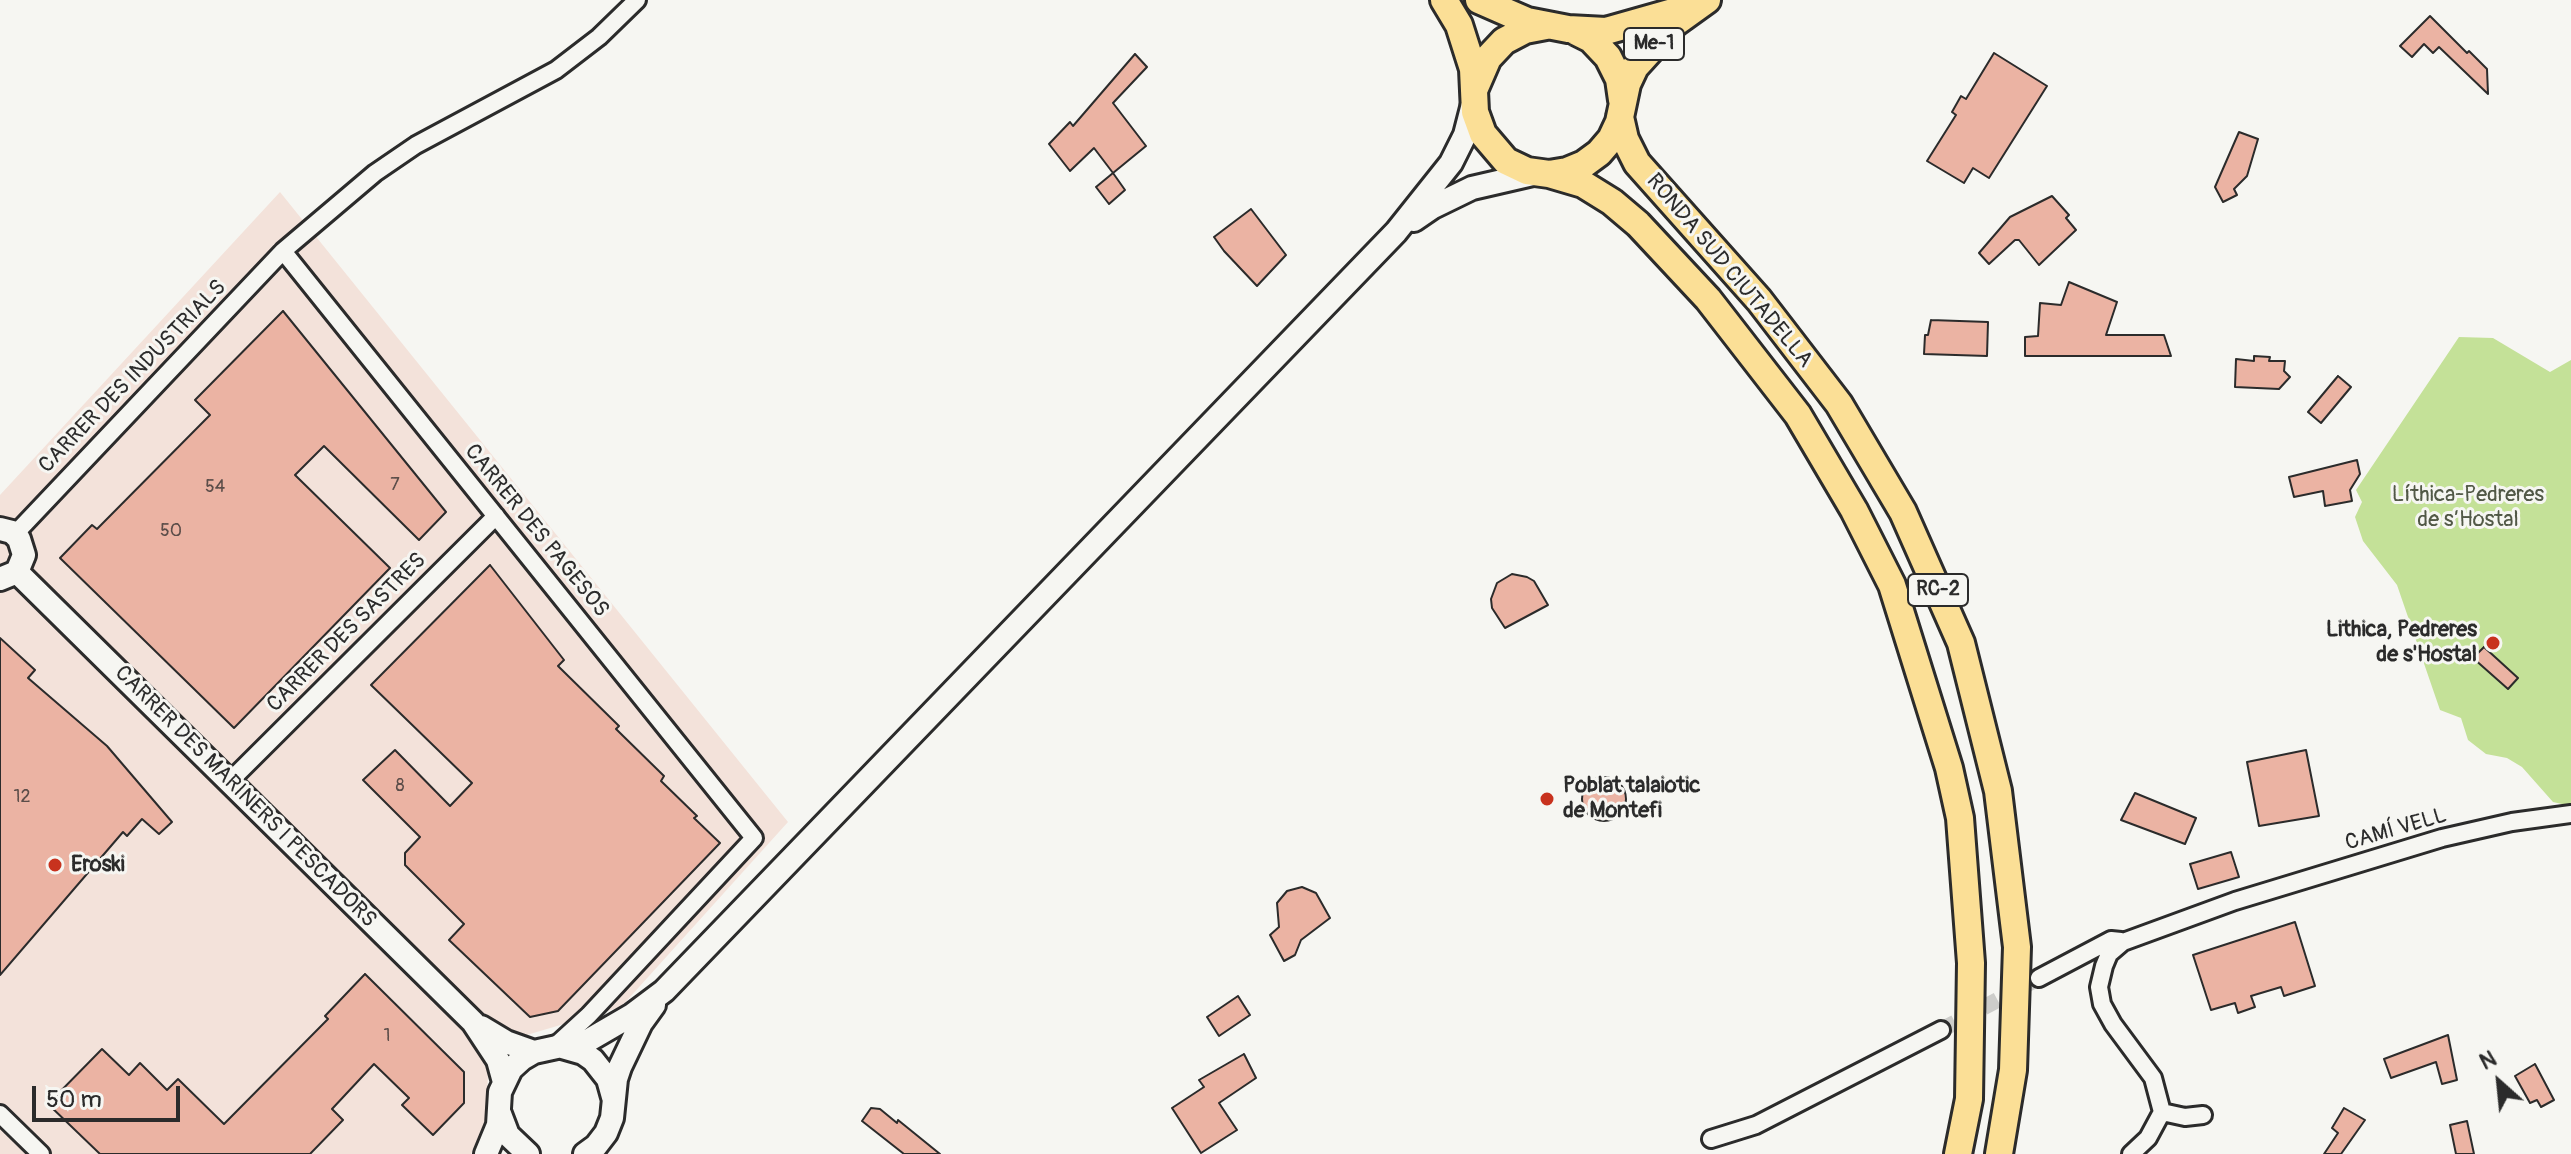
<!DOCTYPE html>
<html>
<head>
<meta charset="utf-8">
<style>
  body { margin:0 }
  #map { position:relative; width:2571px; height:1154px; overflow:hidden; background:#f6f6f2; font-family:Pangolin,sans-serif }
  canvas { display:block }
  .north { position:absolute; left:2459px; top:1042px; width:80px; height:80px; -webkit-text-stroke:6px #f6f6f2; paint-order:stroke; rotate:333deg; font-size:22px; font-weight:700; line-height:32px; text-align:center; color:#2b2b2b }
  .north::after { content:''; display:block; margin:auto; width:28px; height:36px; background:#2b2b2b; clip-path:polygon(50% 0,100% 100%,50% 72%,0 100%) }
  .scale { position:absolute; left:32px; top:1086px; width:148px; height:36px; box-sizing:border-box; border:4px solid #2b2b2b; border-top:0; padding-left:10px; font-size:24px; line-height:28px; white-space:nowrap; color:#2b2b2b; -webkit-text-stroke:6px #f6f6f2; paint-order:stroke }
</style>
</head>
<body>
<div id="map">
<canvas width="2571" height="1154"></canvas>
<div class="north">N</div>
<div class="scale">50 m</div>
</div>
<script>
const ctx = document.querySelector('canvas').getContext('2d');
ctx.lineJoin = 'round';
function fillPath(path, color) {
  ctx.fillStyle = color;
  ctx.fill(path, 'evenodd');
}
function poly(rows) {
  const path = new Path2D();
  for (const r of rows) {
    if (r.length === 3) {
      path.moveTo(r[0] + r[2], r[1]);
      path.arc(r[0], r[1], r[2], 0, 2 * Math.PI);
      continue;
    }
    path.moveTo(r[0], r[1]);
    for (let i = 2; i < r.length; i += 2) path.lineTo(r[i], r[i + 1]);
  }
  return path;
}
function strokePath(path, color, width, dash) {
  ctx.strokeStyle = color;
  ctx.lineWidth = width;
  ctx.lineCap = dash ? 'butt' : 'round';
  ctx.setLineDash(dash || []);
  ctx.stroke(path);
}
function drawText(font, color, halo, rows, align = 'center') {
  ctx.font = font + ' Pangolin,sans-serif';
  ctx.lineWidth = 6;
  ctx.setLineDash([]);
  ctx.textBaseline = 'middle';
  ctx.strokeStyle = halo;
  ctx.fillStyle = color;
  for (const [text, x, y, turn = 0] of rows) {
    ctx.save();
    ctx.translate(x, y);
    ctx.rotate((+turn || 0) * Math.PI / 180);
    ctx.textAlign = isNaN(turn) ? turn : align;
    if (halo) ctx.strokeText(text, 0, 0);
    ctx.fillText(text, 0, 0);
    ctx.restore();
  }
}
fillPath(poly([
  [280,192,788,822,621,1007,520,1037,488,1073,486,1119,471,1154,0,1154,0,495]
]), '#f3e2da');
fillPath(poly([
  [2459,337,2493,338,2550,372,2571,360,2571,806,2553,802,2522,767,2507,758,2486,754,2468,740,2461,718,2440,710,2397,585,2363,541,2355,517,2362,502,2356,490]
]), '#c4e198');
const building = poly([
  [2430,16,2467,53,2469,51,2487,69,2488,94,2439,47,2433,53,2424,44,2412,57,2400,46,2430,16],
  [1994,53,2047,86,1989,178,1973,168,1964,183,1927,161,1956,115,1952,112,1961,96,1966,99,1994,53],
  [1135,54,1147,67,1113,103,1146,146,1113,173,1094,148,1070,171,1049,144,1070,122,1073,126,1135,54],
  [2239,132,2258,139,2247,176,2234,189,2237,195,2223,202,2215,187,2239,132],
  [1113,173,1125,190,1109,204,1096,187,1113,173],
  [2052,196,2069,215,2066,218,2076,230,2039,265,2019,240,2015,240,1989,264,1979,253,2010,217,2052,196],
  [1251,209,1286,255,1257,286,1224,251,1214,237,1251,209],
  [2069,282,2117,302,2106,335,2164,335,2171,356,2025,356,2025,337,2038,336,2040,303,2061,305,2069,282],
  [283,311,446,512,419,540,324,446,295,475,390,568,234,728,60,558,92,525,97,529,210,415,195,400,283,311],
  [1931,320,1988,322,1987,356,1924,354,1925,335,1928,335,1931,320],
  [2254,356,2270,357,2269,361,2285,361,2284,371,2290,377,2279,389,2235,387,2236,359,2254,361,2254,356],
  [2338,376,2351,387,2321,423,2308,412,2338,376],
  [2357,460,2360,474,2350,490,2352,501,2325,506,2323,491,2294,497,2289,477,2357,460],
  [490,565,564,660,558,666,619,726,616,729,664,776,661,781,697,816,694,818,720,843,558,1011,530,1017,449,940,464,924,405,865,405,853,420,837,363,780,395,750,450,806,472,783,371,685,490,565],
  [1512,574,1527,577,1534,581,1548,605,1505,628,1492,608,1491,599,1497,583,1512,574],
  [0,638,35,670,28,678,107,746,172,822,159,834,142,819,127,836,123,832,0,975,0,638],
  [2484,647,2518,678,2508,689,2473,658,2484,647],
  [2306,750,2319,816,2259,826,2247,762,2306,750],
  [1604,799,22],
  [2135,793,2196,818,2185,844,2121,820,2135,793],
  [2231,852,2239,877,2198,889,2190,864,2231,852],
  [1302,887,1316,893,1330,918,1301,940,1295,955,1284,961,1270,935,1279,927,1277,903,1287,891,1302,887],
  [2295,922,2315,986,2284,996,2281,987,2251,996,2255,1007,2238,1013,2235,1003,2211,1010,2193,955,2295,922],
  [365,974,464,1072,464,1103,433,1135,402,1105,409,1098,374,1064,332,1109,343,1120,310,1154,100,1154,48,1104,102,1049,129,1075,140,1063,167,1090,178,1079,224,1124,328,1019,325,1016,365,974],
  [1238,996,1250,1015,1219,1036,1207,1017,1238,996],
  [2448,1035,2457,1080,2442,1084,2436,1062,2391,1078,2384,1059,2448,1035],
  [1244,1054,1256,1078,1219,1103,1237,1130,1201,1153,1172,1108,1204,1087,1199,1080,1244,1054],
  [2535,1064,2554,1100,2541,1107,2537,1100,2530,1103,2515,1076,2535,1064],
  [871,1108,880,1109,897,1123,898,1120,940,1154,904,1154,862,1121,871,1108],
  [2344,1108,2365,1120,2341,1154,2324,1154,2338,1133,2332,1128,2344,1108],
  [2467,1121,2474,1154,2456,1154,2450,1125,2467,1121]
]);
fillPath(building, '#ebb3a3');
strokePath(building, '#2b2b2b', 2);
strokePath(poly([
  [1941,1030,2039,978]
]), '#cdcdca', 16, [16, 8]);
const street = poly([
  [283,251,754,838,589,1015,554,1047],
  [15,534,283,251,375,173,416,145,556,70,599,37,637,0],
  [230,781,496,516],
  [2039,978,2111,940,2121,941],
  [0,1114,41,1154],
  [2203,1115,2185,1117,2162,1112,2153,1078,2113,1024,2102,1004,2099,987,2104,966,2109,954,2123,942,2235,901,2442,838,2512,822,2571,814],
  [1711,1139,1756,1125,1941,1030],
  [2131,1154,2148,1138,2162,1112]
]);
const secondary = poly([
  [1414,220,1433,207,1472,188,1537,173],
  [0,529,12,532,19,539,24,555,17,572,0,579],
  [17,572,473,1022,498,1060,504,1082],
  [481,1027,506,1042,534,1052],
  [562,1047,583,1053,593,1060,608,1079,613,1097],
  [500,1114,508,1135,528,1154],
  [486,1154,498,1125,500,1092,511,1069,522,1059,534,1052,589,1040,632,1015,664,991,1396,232,1451,163,1465,135,1474,100],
  [585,1154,596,1146,606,1133,612,1118,616,1079,620,1067,641,1023,654,1005]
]);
const primary = poly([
  [1444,0,1459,25,1473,69,1475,112,1483,134,1506,161,1527,171,1549,174,1567,171,1584,164,1599,153,1611,139,1619,122,1627,84,1635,67,1675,23,1707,0],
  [1479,0,1527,21,1568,29,1606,31,1687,8],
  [1575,31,1591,39,1608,57,1619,79,1622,100],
  [1475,88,1488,58,1504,41,1525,30,1546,26],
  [1620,117,1625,139,1637,163,1759,300,1839,404,1903,512,1961,643,1998,791,2017,947,2013,1070,1999,1154],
  [1549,174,1583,184,1612,202,1638,224,1708,299,1798,415,1854,510,1892,585,1949,768,1960,818,1971,963,1969,1099,1958,1154]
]);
strokePath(street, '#2b2b2b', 22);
strokePath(secondary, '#2b2b2b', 28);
strokePath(primary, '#2b2b2b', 32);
strokePath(street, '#f6f6f2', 16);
strokePath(secondary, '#f6f6f2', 22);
strokePath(primary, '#fbdf96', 26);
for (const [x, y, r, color] of [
  [2493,643,8,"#c8321e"],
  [1547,799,8,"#c8321e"],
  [55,865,8,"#c8321e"]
]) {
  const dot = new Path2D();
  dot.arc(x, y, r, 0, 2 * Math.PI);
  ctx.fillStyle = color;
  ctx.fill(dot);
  strokePath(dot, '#f6f6f2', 3);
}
drawText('18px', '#5b4d49', null, [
  ["7",395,485],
  ["54",215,487],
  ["50",171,531],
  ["8",400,786],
  ["12",22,797],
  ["1",387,1036]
]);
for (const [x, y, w] of [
  [1654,44,60],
  [1938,590,60]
]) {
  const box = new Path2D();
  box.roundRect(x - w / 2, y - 16, w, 32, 6);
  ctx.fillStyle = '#f6f6f2';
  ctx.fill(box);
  strokePath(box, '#2b2b2b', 2);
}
drawText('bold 20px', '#2b2b2b', null, [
  ["Me-1",1654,44],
  ["RC-2",1938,590]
]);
drawText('22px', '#2b2b2b', '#f6f6f2', [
  ["RONDA SUD CIUTADELLA",1729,271,50],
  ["CARRER DES INDUSTRIALS",133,377,-46],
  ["CARRER DES PAGESOS",536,531,51],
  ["CARRER DES SASTRES",347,633,-45],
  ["CARRER DES MARINERS I PESCADORS",245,797,45],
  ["CAMÍ VELL",2396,830,-16]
]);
drawText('22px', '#515846', '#f6f6f2', [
  ["Líthica-Pedreres",2468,495],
  ["de s’Hostal",2468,520]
]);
drawText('bold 22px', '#2b2b2b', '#f6f6f2', [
  ["Lithica, Pedreres",2477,630,"right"],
  ["de s'Hostal",2477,655,"right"],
  ["Poblat talaiotic",1563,786],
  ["de Montefi",1563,811],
  ["Eroski",71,865]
], 'left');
</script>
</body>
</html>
